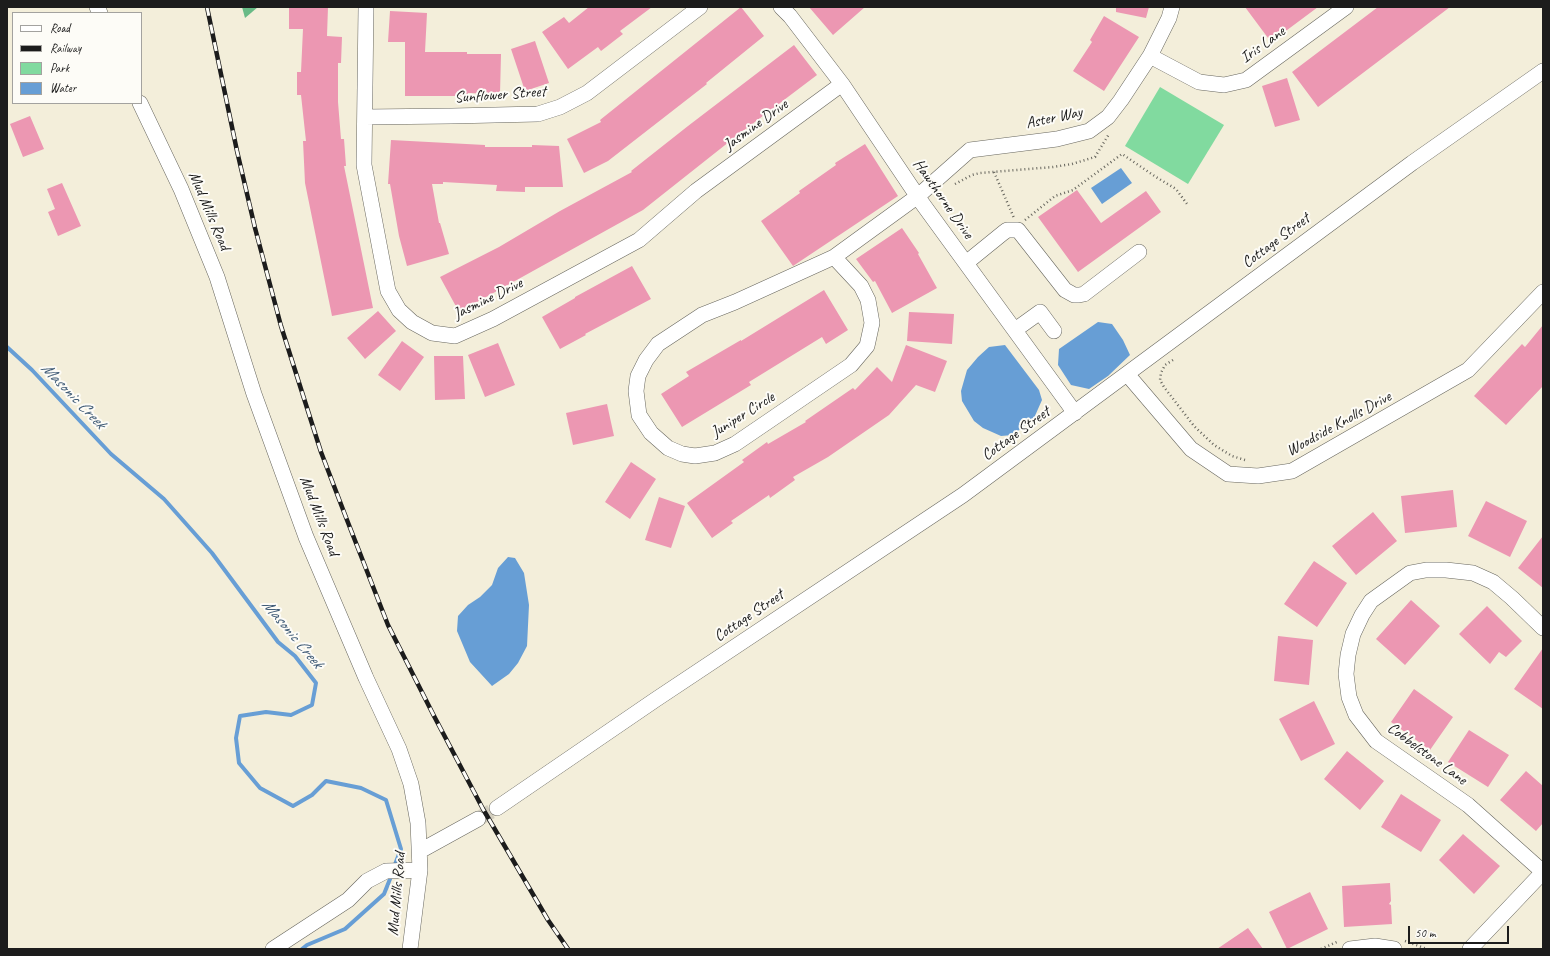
<!DOCTYPE html>
<html>
<head>
<meta charset="utf-8">
<style>
  body { margin:0 }
  #map { position:relative; width:1550px; height:956px; overflow:hidden; background:#f3eeda; font-family:Caveat,sans-serif }
  canvas { display:block }
  .frame { position:absolute; inset:0; border:8px solid #1c1c1c; pointer-events:none }
  .legend { position:absolute; left:12px; top:12px; width:130px; height:92px; box-sizing:border-box; background:#fdfcf7; border:1px solid #a3a29f; margin:0; padding:5px 7px; list-style:none; font-size:12px; color:#1c1c1c }
  .legend li { display:flex; align-items:center; gap:8px; height:20px }
  .legend b { width:20px; border:1px solid #a3a29f }
  .scale { position:absolute; left:1408px; top:926px; width:101px; height:18px; box-sizing:border-box; border:2px solid #1c1c1c; border-top:0; padding-left:5px; font-size:12px; line-height:14px; white-space:nowrap; color:#1c1c1c; -webkit-text-stroke:3px #fdfcf7; paint-order:stroke }
</style>
</head>
<body>
<div id="map">
<canvas width="1550" height="956"></canvas>
<div class="frame"></div>
<ul class="legend">
<li><b style="height:5px;background:#fff"></b>Road</li>
<li><b style="height:5px;background:#1c1c1c"></b>Railway</li>
<li><b style="height:11px;background:#81da9f"></b>Park</li>
<li><b style="height:11px;background:#679ed5"></b>Water</li>
</ul>
<div class="scale">50 m</div>
</div>
<script>
const ctx = document.querySelector('canvas').getContext('2d');
ctx.lineJoin = 'round';
function fillPath(path, color) {
  ctx.fillStyle = color;
  ctx.fill(path, 'evenodd');
}
function poly(rows) {
  const path = new Path2D();
  for (const r of rows) {
    path.moveTo(r[0], r[1]);
    for (let i = 2; i < r.length; i += 2) path.lineTo(r[i], r[i + 1]);
  }
  return path;
}
function strokePath(path, color, width, dash) {
  ctx.strokeStyle = color;
  ctx.lineWidth = width;
  ctx.lineCap = dash ? 'butt' : 'round';
  ctx.setLineDash(dash || []);
  ctx.stroke(path);
}
function drawText(font, color, halo, rows, align = 'center') {
  ctx.font = font + ' Caveat,sans-serif';
  ctx.lineWidth = 4;
  ctx.setLineDash([]);
  ctx.textBaseline = 'middle';
  ctx.strokeStyle = halo;
  ctx.fillStyle = color;
  for (const [text, x, y, turn = 0] of rows) {
    ctx.save();
    ctx.translate(x, y);
    ctx.rotate((+turn || 0) * Math.PI / 180);
    ctx.textAlign = isNaN(turn) ? turn : align;
    if (halo) ctx.strokeText(text, 0, 0);
    ctx.fillText(text, 0, 0);
    ctx.restore();
  }
}
fillPath(poly([
  [1160,87,1224,125,1188,184,1125,146]
]), '#81da9f');
fillPath(poly([
  [242,7,258,7,245,18]
]), '#68ba86');
fillPath(poly([
  [1121,168,1132,183,1102,204,1091,188],
  [1098,322,1112,324,1123,340,1130,355,1108,376,1089,389,1071,385,1058,365,1059,349],
  [1005,345,1039,390,1042,400,1034,418,1013,435,1001,436,983,428,974,421,962,401,961,391,967,370,978,357,989,347],
  [508,557,515,558,524,573,529,605,527,646,518,663,509,674,492,686,470,662,457,631,458,616,468,605,480,597,492,585,498,568]
]), '#679ed5');
strokePath(poly([
  [7,347,32,370,111,454,164,499,212,553,278,642,295,656,316,683,312,705,291,715,266,712,240,716,236,738,239,763,260,788,293,806,312,795,326,781,361,788,386,800,401,849,394,867],
  [302,949,307,945,345,929,384,894,392,874]
]), '#679ed5', 4);
fillPath(poly([
  [289,7,328,7,327,36,342,37,341,63,338,63,338,102,341,139,344,139,346,166,344,166,373,308,332,316,305,183,303,141,306,141,301,95,297,95,297,72,301,72,303,29,289,29],
  [589,7,652,7,620,31,623,34,601,51,598,47,568,69,542,32,564,17,569,23],
  [741,7,764,36,706,83,707,84,608,161,584,173,567,139,601,122,600,120],
  [809,7,865,7,833,35],
  [1116,7,1149,7,1146,18,1116,12],
  [1245,7,1318,7,1271,42],
  [1378,7,1450,7,1318,107,1292,72],
  [390,11,427,13,425,52,467,52,467,54,501,54,500,94,468,93,468,96,405,96,405,42,388,42],
  [1104,16,1139,37,1104,91,1073,71,1092,42,1090,40],
  [535,41,549,83,525,91,511,49],
  [794,45,817,75,739,134,643,210,459,312,440,277,499,247,560,211,632,172,631,171,688,126],
  [1287,78,1300,120,1275,127,1262,86],
  [30,116,44,149,23,157,10,124],
  [391,140,485,145,485,147,532,147,532,145,559,146,563,187,525,187,525,192,496,191,497,185,443,182,443,184,432,184,439,223,440,223,449,254,407,266,399,236,390,184,388,184],
  [865,144,898,196,793,266,761,221,800,193,799,191,836,165,835,163],
  [62,183,81,226,58,236,48,212,55,209,47,189],
  [1077,190,1101,223,1146,191,1161,212,1078,272,1038,217],
  [902,228,919,253,918,254,937,288,892,313,875,281,873,282,856,259],
  [632,266,651,299,585,334,586,335,560,349,542,317,575,298,575,297],
  [824,290,848,330,826,344,822,337,749,382,751,385,682,427,661,394,689,376,686,372,741,340,741,341],
  [378,311,396,331,365,359,347,338],
  [909,312,954,314,952,344,907,341],
  [1543,325,1543,386,1506,425,1474,396,1522,344,1525,347],
  [402,341,424,357,400,391,378,375],
  [498,343,515,385,485,397,468,355],
  [906,345,947,361,935,392,916,385,889,415,828,457,793,477,795,480,770,498,769,495,731,521,733,523,712,538,687,503,744,462,742,460,767,442,768,444,806,422,805,421,853,388,855,390,877,367,892,382],
  [434,356,463,356,465,399,435,400],
  [607,404,614,436,573,445,566,413],
  [631,462,656,479,630,519,605,502],
  [1453,490,1457,527,1405,533,1401,496],
  [659,497,685,506,671,548,645,540],
  [1486,501,1527,521,1510,557,1468,536],
  [1373,512,1397,541,1356,575,1332,546],
  [1543,536,1543,588,1518,568],
  [1314,561,1347,583,1317,627,1284,604],
  [1411,600,1440,626,1405,665,1376,639],
  [1487,606,1522,641,1506,657,1499,652,1490,664,1459,634],
  [1278,636,1313,640,1309,685,1274,681],
  [1543,648,1543,709,1514,689],
  [1414,689,1453,717,1430,750,1391,722],
  [1314,701,1335,744,1301,761,1279,719],
  [1469,730,1509,755,1488,787,1448,762],
  [1347,751,1384,781,1360,810,1324,779],
  [1526,771,1543,786,1543,823,1536,831,1500,800],
  [1401,794,1441,820,1421,852,1381,827],
  [1463,834,1500,866,1474,894,1439,860],
  [1390,883,1391,901,1389,904,1391,905,1392,924,1344,927,1342,886],
  [1310,892,1328,929,1287,949,1269,912],
  [1248,928,1263,949,1217,949]
]), '#ec97b2');
strokePath(poly([
  [478,819,497,808]
]), '#d3cebe', 15, [15, 8]);
const minor = poly([
  [97,7,100,13],
  [366,7,364,165,388,291,399,310,412,322,432,333,455,336,493,319,639,240,696,191,842,84],
  [781,7,790,16,842,84,922,203,1075,413],
  [1150,56,1199,82,1224,85,1246,80,1346,7],
  [140,103,181,189,217,277,254,394,306,537,366,678,399,749,411,784,418,823,420,870,410,949],
  [365,117,452,116,538,114,560,107,587,93,700,7],
  [834,257,861,286,868,300,872,323,867,346,851,365,735,444,715,453,695,456,682,454,668,448,651,433,639,415,636,391,638,376,646,360,658,344,702,315,735,302,834,257,918,196,970,150,1057,139,1089,131,1108,117,1121,100,1150,56,1169,18,1172,7],
  [966,263,1003,233,1007,230,1018,230,1065,290,1074,295,1079,295,1084,294,1139,252],
  [1015,330,1040,312,1054,331],
  [1127,374,1191,449,1228,474,1258,476,1292,471,1468,370,1543,292],
  [497,808,655,700,963,495,1412,163,1543,71],
  [420,851,478,819],
  [1543,872,1468,805,1376,741,1356,715,1349,697,1346,674,1348,655,1353,634,1362,615,1371,601,1410,573,1426,570,1446,570,1473,573,1493,582,1512,598,1543,628],
  [273,949,348,900,367,881,386,871,420,870],
  [1350,949,1375,946,1394,949],
  [1470,949,1543,872]
]);
strokePath(minor, '#67665e', 16);
strokePath(poly([
  [994,172,1014,218],
  [955,184,972,175,980,173,1053,167,1072,164,1095,157,1109,134],
  [1025,220,1055,196,1073,190,1122,154,1156,177,1176,189,1187,204],
  [1173,360,1165,365,1161,373,1160,380,1164,387,1194,426,1214,445,1232,456,1245,460],
  [1405,941,1427,949],
  [1321,949,1339,941]
]), '#67665e', 2.5, [1, 3]);
strokePath(minor, '#fff', 15);
const rail = poly([
  [207,7,237,151,255,228,281,326,321,452,347,520,388,625,434,716,483,809,548,920,568,949]
]);
strokePath(rail, '#1c1c1c', 4.5);
strokePath(rail, '#fdfcf7', 3, [9]);
drawText('16px', '#1c1c1c', '#fdfcf7', [
  ["Iris Lane",1263,45,-36],
  ["Sunflower Street",500,95,-4],
  ["Aster Way",1054,118,-12],
  ["Jasmine Drive",756,125,-36],
  ["Hawthorne Drive",943,199,55],
  ["Mud Mills Road",209,211,67],
  ["Cottage Street",1276,241,-37],
  ["Jasmine Drive",488,299,-26],
  ["Juniper Circle",743,415,-32],
  ["Woodside Knolls Drive",1339,424,-29],
  ["Cottage Street",1016,434,-36],
  ["Mud Mills Road",319,516,69],
  ["Cottage Street",749,616,-34],
  ["Cobbelstone Lane",1427,754,36],
  ["Mud Mills Road",397,894,-85]
]);
drawText('italic 17px', '#425d78', '#fdfcf7', [
  ["Masonic Creek",73,396,46],
  ["Masonic Creek",292,634,50]
]);
</script>
</body>
</html>
